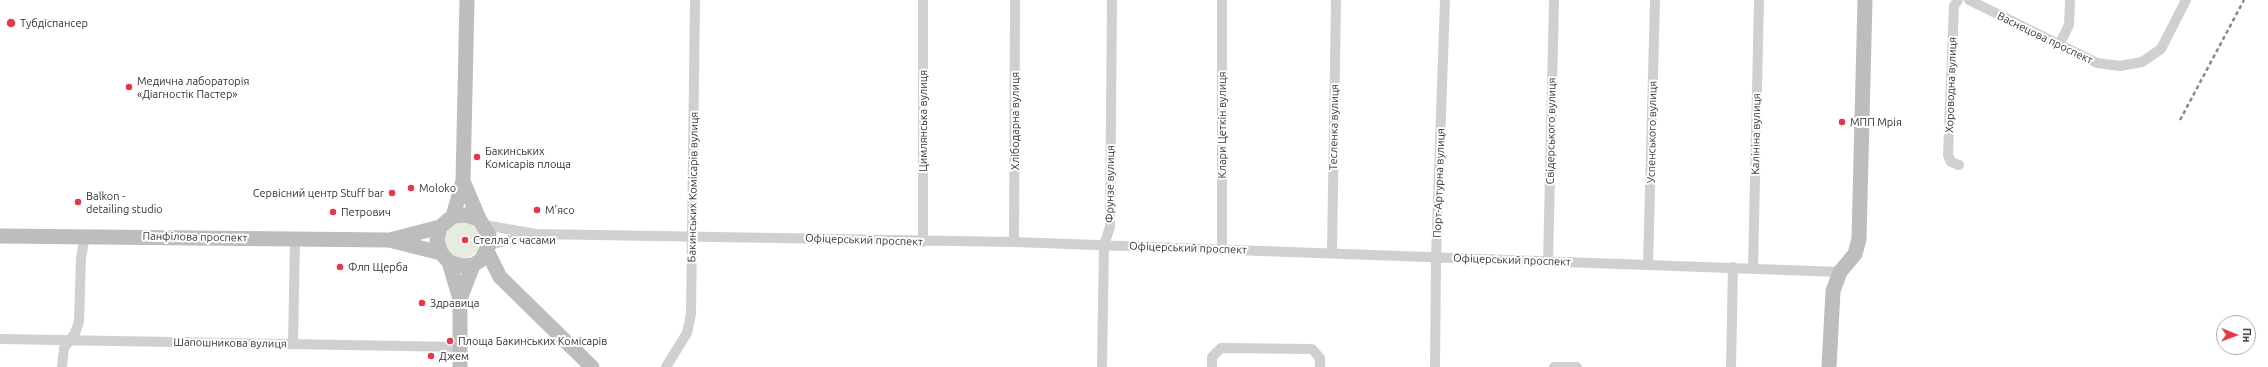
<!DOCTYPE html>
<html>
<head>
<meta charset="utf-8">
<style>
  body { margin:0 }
  #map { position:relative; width:2268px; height:367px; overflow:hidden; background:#fff; font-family:Ubuntu,sans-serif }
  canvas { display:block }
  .north { position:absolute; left:2216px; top:315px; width:40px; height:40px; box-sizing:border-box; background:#fff; border:1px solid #adadad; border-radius:50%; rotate:91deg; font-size:11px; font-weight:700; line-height:16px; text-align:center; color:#333 }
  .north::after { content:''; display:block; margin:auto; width:14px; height:18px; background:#e63946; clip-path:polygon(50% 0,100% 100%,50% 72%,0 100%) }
</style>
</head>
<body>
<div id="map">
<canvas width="2268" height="367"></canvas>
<div class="north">Пн</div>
</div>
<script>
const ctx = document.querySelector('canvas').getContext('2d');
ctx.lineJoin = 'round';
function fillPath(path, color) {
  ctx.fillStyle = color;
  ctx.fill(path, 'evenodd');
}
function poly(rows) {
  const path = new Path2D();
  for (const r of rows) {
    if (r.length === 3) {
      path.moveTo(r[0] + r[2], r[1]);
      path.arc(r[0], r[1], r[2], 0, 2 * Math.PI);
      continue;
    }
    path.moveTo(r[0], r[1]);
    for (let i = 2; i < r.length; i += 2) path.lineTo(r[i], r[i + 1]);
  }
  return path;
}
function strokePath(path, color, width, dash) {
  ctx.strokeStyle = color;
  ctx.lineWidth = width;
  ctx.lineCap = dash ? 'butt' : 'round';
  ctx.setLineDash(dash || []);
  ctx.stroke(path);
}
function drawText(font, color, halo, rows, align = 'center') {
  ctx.font = font + ' Ubuntu,sans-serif';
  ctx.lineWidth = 4;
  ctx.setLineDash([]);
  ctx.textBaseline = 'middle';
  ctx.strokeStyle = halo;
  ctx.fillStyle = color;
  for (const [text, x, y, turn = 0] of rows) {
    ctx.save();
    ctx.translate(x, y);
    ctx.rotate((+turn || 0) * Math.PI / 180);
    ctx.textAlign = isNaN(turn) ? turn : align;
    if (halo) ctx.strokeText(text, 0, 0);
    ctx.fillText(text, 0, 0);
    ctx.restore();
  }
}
fillPath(poly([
  [463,240,18]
]), '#e6ecdf');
strokePath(poly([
  [1958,0,1954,6,1948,155,1951,162,1959,165],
  [1969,0,2097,63,2120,66,2142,62,2161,49,2186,0],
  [2059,45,2069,25,2070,0],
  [484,225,536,234,1014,242,1840,272],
  [923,242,923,0],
  [1014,242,1015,0],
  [489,245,532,235],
  [1222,249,1222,0],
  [1332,253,1336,0],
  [1548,262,1554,0],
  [1648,265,1655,0],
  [1753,268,1759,0],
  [0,339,460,347],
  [293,344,295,239],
  [62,367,64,348,75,333,79,322,81,258,85,236],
  [666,367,687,333,691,314,695,0],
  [1102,367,1104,245,1110,227,1112,0],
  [1212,367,1212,357,1221,348,1312,349,1320,358,1320,367],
  [1435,367,1436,258,1445,0],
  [1554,367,1577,367],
  [1731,367,1733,267]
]), '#d0d0d0', 10);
strokePath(poly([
  [463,181,479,219,489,235,489,245,481,260,473,265,462,266,449,262,441,253,437,240,440,227,453,216,466,215,479,219],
  [453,216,463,181,467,0],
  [0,236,389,240,441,253],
  [390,240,440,227],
  [487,251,500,277,592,367],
  [449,262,460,299,460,367],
  [460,299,473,265],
  [1829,367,1833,291,1840,272,1855,254,1859,239,1865,0]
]), '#bdbdbd', 15);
strokePath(poly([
  [2180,120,2244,0]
]), '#888', 2.5, [4, 3]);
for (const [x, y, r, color] of [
  [11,23,5,"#e63946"],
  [129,87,4,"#e63946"],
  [1842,122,4,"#e63946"],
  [477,157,4,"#e63946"],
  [411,188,4,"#e63946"],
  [392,193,4,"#e63946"],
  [78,202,4,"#e63946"],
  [537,210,4,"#e63946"],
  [333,212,4,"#e63946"],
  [465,240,4,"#e63946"],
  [340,267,4,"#e63946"],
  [422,303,4,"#e63946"],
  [450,341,4,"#e63946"],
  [431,356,4,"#e63946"]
]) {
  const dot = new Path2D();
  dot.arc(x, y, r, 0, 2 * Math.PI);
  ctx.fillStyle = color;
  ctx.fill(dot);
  strokePath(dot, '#fff', 1.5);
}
drawText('11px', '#333', '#fff', [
  ["Тубдіспансер",20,23],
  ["Медична лабораторія",137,81],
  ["«Діагностік Пастер»",137,94],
  ["МПП Мрія",1850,122],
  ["Бакинських",485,151],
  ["Комісарів площа",485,164],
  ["Moloko",419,188],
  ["Сервісний центр Stuff bar",384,193,"right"],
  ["Balkon -",86,196],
  ["detailing studio",86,209],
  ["М'ясо",545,210],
  ["Петрович",341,212],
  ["Стелла с часами",473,240],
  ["Флп Щерба",348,267],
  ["Здравица",430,303],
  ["Площа Бакинських Комісарів",458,341],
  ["Джем",439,356]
], 'left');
drawText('11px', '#333', '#fff', [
  ["Васнецова проспект",2045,38,26],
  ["Хороводна вулиця",1951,85,-88],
  ["Цимлянська вулиця",923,121,-90],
  ["Хлібодарна вулиця",1015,121,-90],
  ["Клари Цеткін вулиця",1222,125,-90],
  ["Тесленка вулиця",1334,127,-89],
  ["Свідерського вулиця",1551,131,-89],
  ["Успенського вулиця",1652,132,-89],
  ["Калініна вулиця",1756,134,-89],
  ["Порт-Артурна вулиця",1439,183,-88],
  ["Фрунзе вулиця",1110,184,-89],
  ["Бакинських Комісарів вулиця",693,187,-89],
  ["Панфілова проспект",195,237,1],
  ["Офіцерський проспект",864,240,2],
  ["Офіцерський проспект",1188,248,2],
  ["Офіцерський проспект",1512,260,2],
  ["Шапошникова вулиця",230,343,1]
]);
</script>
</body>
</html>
